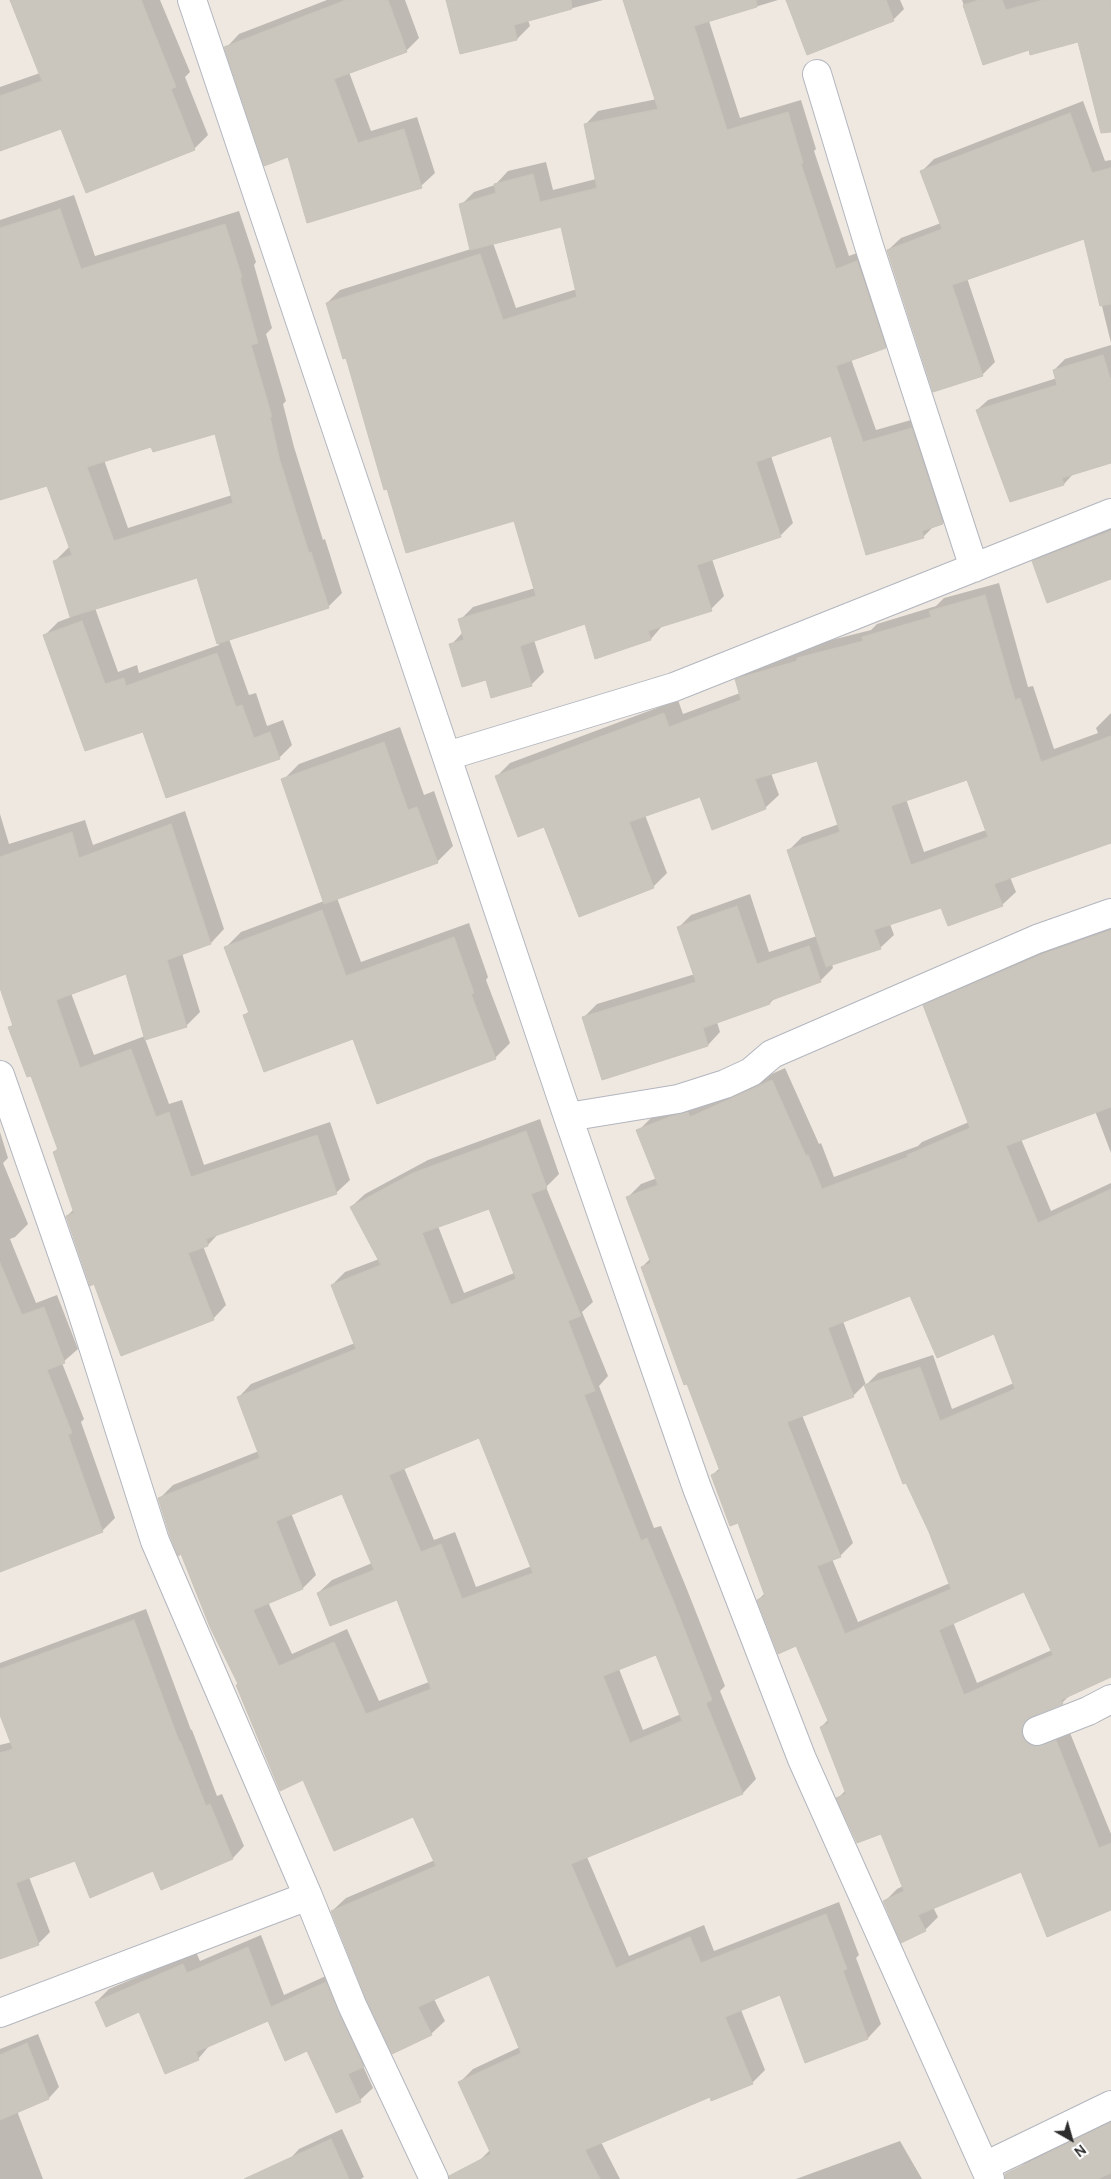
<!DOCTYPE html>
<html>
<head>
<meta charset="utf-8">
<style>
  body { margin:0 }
  #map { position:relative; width:1111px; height:2179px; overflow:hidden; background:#eee8e0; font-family:Manrope,sans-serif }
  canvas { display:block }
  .north { position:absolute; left:1046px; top:2114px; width:50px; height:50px; -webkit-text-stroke:4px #fff; paint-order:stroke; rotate:142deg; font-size:14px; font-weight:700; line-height:20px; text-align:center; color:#2d2d2d }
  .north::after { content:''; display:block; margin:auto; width:18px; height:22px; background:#2d2d2d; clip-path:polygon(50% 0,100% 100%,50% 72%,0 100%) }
</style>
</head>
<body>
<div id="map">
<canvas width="1111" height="2179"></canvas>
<div class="north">N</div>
</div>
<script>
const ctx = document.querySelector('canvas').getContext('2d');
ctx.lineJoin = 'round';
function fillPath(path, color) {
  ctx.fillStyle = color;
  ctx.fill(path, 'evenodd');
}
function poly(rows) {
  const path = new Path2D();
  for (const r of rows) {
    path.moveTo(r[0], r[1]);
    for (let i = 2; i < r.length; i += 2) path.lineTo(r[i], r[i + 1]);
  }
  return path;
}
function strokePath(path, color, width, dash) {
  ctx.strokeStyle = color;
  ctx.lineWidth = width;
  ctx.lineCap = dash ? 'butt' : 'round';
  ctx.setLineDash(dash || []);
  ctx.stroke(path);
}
fillPath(poly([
  [10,0,160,0,190,72,185,77,208,135,194,149,62,127,0,150,0,87,40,73],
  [327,0,405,0,419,38,406,51,349,72,371,131,417,117,435,173,421,186,289,156,226,48,239,34],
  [447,0,603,0,528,20,530,26,517,39,461,53],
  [625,0,778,0,709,21,740,118,801,100,816,149,814,151,849,256,870,248,898,334,885,347,851,359,876,430,925,416,956,510,943,523,934,526,923,537,832,434,771,456,793,523,780,536,712,559,724,596,711,609,663,625,651,639,585,623,534,640,544,672,531,685,487,679,451,645,463,632,460,620,473,607,535,588,515,519,347,356,327,303,340,290,471,249,461,205,474,192,495,185,508,171,546,162,553,190,596,179,585,125,598,111,657,99],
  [562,226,577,289,516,308,493,243],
  [795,0,900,0,904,9,893,20],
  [962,0,1111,0,1111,111,1079,41,1030,48,984,63],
  [1083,101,1105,161,1111,160,1111,343,1085,237,967,278,995,362,982,375,888,250,901,238,941,223,922,171,934,159],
  [74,195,95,256,239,211,256,262,254,265,272,328,266,334,286,401,283,404,294,447,323,540,325,539,342,593,328,607,229,639,249,695,256,693,267,726,283,720,292,745,279,758,144,730,45,635,58,622,71,617,55,561,70,546,48,485,0,499,0,220],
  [216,432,232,495,128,528,104,460,152,445],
  [198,576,219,645,139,673,137,665,118,672,95,608],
  [1111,345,1111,462,1074,473,1064,484,977,410,988,400,1057,378,1054,370,1065,359],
  [1111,526,1111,577,1033,562,1044,551],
  [999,583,1028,687,1033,686,1054,749,1098,733,1096,728,1111,713,1111,842,1010,877,1016,892,1002,905,942,906,890,924,894,935,880,948,832,964,833,968,820,981,777,996,770,1003,717,1022,720,1032,708,1045,584,1017,597,1004,695,974,678,928,691,915,750,894,769,952,817,936,788,851,802,837,839,824,818,760,771,773,779,795,765,808,701,795,645,815,667,873,653,887,545,825,497,776,510,763,678,700,683,714,740,693,737,680,750,666,808,649,812,645,871,630,877,624,936,606,944,598],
  [968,778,986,830,924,852,906,799],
  [400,727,424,795,434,791,453,846,437,862,337,898,361,962,469,923,488,977,486,980,510,1043,495,1058,353,1038,244,1016,249,1011,226,947,241,932,324,901,283,780,299,764],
  [185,811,224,929,211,943,182,953,200,1012,186,1026,145,1039,169,1104,182,1100,204,1165,330,1122,350,1180,336,1193,220,1232,208,1245,203,1246,226,1305,213,1319,67,1216,74,1209,54,1152,58,1148,32,1074,9,1028,14,1023,0,984,0,814,9,844,85,820,93,845],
  [127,973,145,1036,94,1055,71,993],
  [1111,921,1111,1153,1095,1111,1021,1139,1051,1211,1111,1183,1111,1676,1071,1694,1062,1703,1034,1716,1035,1724,1068,1728,1111,1834,1111,1909,1021,1870,933,1907,938,1917,925,1930,884,1902,897,1889,903,1886,881,1833,838,1798,846,1790,821,1727,829,1719,797,1644,758,1600,765,1593,738,1521,712,1475,720,1468,642,1267,650,1259,628,1197,641,1184,657,1178,638,1131,651,1118,686,1104,703,1105,785,1068,819,1144,821,1143,834,1177,918,1146,922,1142,969,1122,925,1006,937,993],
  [911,1294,994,1333,1014,1383,952,1409,933,1355,878,1373,866,1385,843,1321],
  [865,1384,904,1483,907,1481,930,1531,950,1583,858,1622,832,1559,840,1556,853,1543,802,1415,853,1396],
  [1025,1590,1052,1650,977,1683,953,1622],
  [540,1119,559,1174,546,1187,593,1302,582,1312,608,1376,599,1386,654,1528,661,1526,688,1592,725,1686,720,1691,756,1779,743,1793,587,1857,629,1956,704,1925,714,1951,839,1902,859,1955,856,1958,881,2024,868,2038,806,2061,781,1994,741,2010,765,2070,752,2083,711,2096,601,2142,620,2179,486,2179,478,2162,490,2150,459,2083,473,2069,520,2047,489,1974,434,1999,445,2021,431,2034,332,1911,346,1898,435,1860,413,1815,304,1779,239,1684,159,1499,173,1485,259,1451,238,1398,251,1384,355,1343,332,1285,345,1272,379,1259,351,1207,365,1194,428,1160],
  [490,1208,514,1273,464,1293,438,1226],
  [480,1437,532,1566,476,1587,455,1532,434,1540,404,1468],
  [343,1492,372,1563,332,1580,318,1593,397,1598,429,1682,379,1701,347,1629,292,1654,268,1602,303,1588,316,1575,291,1513],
  [657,1654,681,1714,643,1730,619,1669],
  [0,1132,8,1158,3,1163,28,1224,15,1237,10,1239,36,1303,57,1295,78,1349,62,1363,84,1419,81,1422,115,1518,102,1531,0,1571],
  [146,1609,191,1730,192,1730,217,1796,222,1794,244,1846,233,1858,162,1888,154,1870,76,1860,29,1877,50,1932,38,1944,0,1952,0,1745,12,1742,0,1711,0,1663],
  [261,1935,284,1995,339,1970,376,2053,363,2066,373,2088,360,2100,336,2112,308,2049,268,2020,210,2045,198,2059,140,2011,96,2002,109,1989,196,1952,200,1961],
  [38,2034,59,2087,49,2098,17,2111,43,2179,0,2179,0,2049],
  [1111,2117,1111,2179,1025,2179,1020,2168,1031,2156],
  [342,2129,364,2177,361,2179,297,2179,289,2160,299,2149],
  [900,2141,922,2179,796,2179]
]), '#0003');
const building = poly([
  [10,0,141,0,176,87,171,89,195,150,86,193,61,129,0,151,0,96,42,81,10,0],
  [346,0,388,0,407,52,334,79,358,143,404,129,422,188,307,223,288,157,264,166,224,47,346,0],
  [446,0,571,0,572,9,514,25,517,40,460,54,446,0],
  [623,0,756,0,757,7,694,26,727,130,788,112,803,163,801,164,836,269,857,261,886,348,836,366,863,442,912,428,943,524,922,531,924,538,866,555,831,436,756,462,781,537,697,565,712,611,648,631,651,640,595,659,585,624,520,646,532,686,491,698,486,680,462,687,449,644,464,640,458,619,536,596,514,521,406,553,387,489,384,490,346,358,343,359,326,303,480,254,503,320,577,297,561,227,470,250,459,204,496,193,494,184,533,174,540,202,597,188,584,124,658,109,623,0],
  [786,0,886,0,894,21,807,55,786,0],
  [979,0,1002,0,1006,10,1043,0,1111,0,1111,132,1101,133,1078,42,1030,55,1029,50,983,65,963,5,979,0],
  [1070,113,1092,173,1111,168,1111,304,1100,306,1084,239,952,285,983,376,933,392,887,250,942,229,920,171,1070,113],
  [60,209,81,269,225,224,242,277,240,278,258,343,251,345,272,417,270,417,280,461,309,553,311,552,329,608,217,644,197,578,70,617,53,561,72,555,47,486,0,500,0,228,60,209],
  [215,434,233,503,114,541,87,467,151,447,153,452,215,434],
  [1103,355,1111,381,1111,463,1062,478,1064,485,1010,502,976,410,1057,385,1053,370,1103,355],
  [1111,531,1111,579,1047,603,1032,561,1111,531],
  [985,595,1015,700,1020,698,1041,762,1111,736,1111,843,994,884,1003,906,948,926,941,908,874,930,881,949,826,967,787,850,840,832,817,761,755,779,766,809,712,830,700,797,629,822,654,888,579,917,544,827,518,837,495,776,664,713,669,727,741,700,735,679,797,661,797,658,863,641,862,637,931,617,929,611,985,595],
  [967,780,988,837,911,865,891,806,967,780],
  [82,621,105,684,124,678,126,686,217,653,236,707,242,705,254,738,270,732,280,759,166,798,143,732,85,751,43,635,82,621],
  [384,742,408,810,417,807,438,863,324,904,281,779,384,742],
  [171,824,211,944,167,960,187,1027,145,1040,126,974,56,1000,80,1068,131,1049,156,1117,169,1112,191,1177,317,1135,337,1194,206,1239,208,1246,188,1253,214,1320,121,1356,94,1284,90,1286,66,1216,74,1213,53,1152,58,1150,31,1076,27,1077,8,1027,13,1026,0,988,0,857,72,832,79,858,171,824],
  [737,906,757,964,809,946,821,982,769,1001,770,1004,703,1028,708,1046,602,1080,582,1017,696,982,677,927,737,906],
  [322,910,346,976,454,937,474,993,471,994,496,1059,377,1104,353,1039,264,1072,243,1015,249,1013,224,947,322,910],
  [1111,930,1111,1107,1006,1146,1038,1223,1111,1189,1111,1677,1061,1700,1063,1704,1031,1717,1025,1722,1022,1729,1023,1737,1027,1743,1034,1746,1056,1740,1099,1848,1111,1843,1111,1910,1047,1937,1021,1872,918,1915,926,1931,901,1943,883,1901,904,1891,881,1834,857,1843,836,1798,846,1794,820,1727,829,1723,796,1646,778,1654,757,1600,765,1596,738,1523,730,1526,711,1475,720,1471,687,1384,684,1385,641,1267,651,1263,626,1197,658,1185,636,1130,672,1116,688,1112,690,1117,772,1080,806,1156,808,1155,822,1189,908,1157,907,1155,970,1128,923,1005,1043,954,1111,930],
  [910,1296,937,1358,994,1334,1015,1389,940,1421,920,1367,864,1385,903,1484,906,1483,929,1532,951,1589,845,1634,817,1566,841,1557,787,1422,854,1397,828,1328,910,1296],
  [1024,1592,1053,1655,964,1695,939,1630,1024,1592],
  [526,1131,547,1188,531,1194,581,1316,568,1321,595,1391,584,1395,641,1541,647,1538,675,1605,712,1700,706,1703,743,1794,571,1864,616,1968,690,1937,701,1963,826,1914,847,1969,843,1971,868,2039,805,2063,780,1995,725,2017,753,2084,711,2101,710,2097,585,2150,600,2179,449,2179,449,2176,491,2154,458,2082,521,2053,489,1975,418,2007,432,2035,392,2054,366,1999,331,1911,436,1866,413,1817,334,1851,303,1780,280,1791,236,1685,238,1684,210,1627,181,1554,178,1556,170,1536,158,1498,260,1458,237,1397,356,1349,331,1285,381,1265,350,1207,413,1173,526,1131],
  [489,1209,516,1279,451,1305,422,1233,489,1209],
  [479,1438,533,1573,462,1599,441,1544,421,1552,389,1475,479,1438],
  [342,1494,374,1570,317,1593,330,1626,397,1600,431,1689,366,1714,334,1642,279,1666,253,1610,303,1589,276,1521,342,1494],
  [656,1655,682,1721,630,1743,603,1676,656,1655],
  [0,1263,22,1315,44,1307,65,1363,47,1370,72,1433,68,1435,103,1532,0,1572,0,1263],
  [134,1620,179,1741,180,1741,206,1806,210,1804,233,1859,161,1890,153,1871,90,1898,75,1861,16,1883,39,1945,0,1959,0,1753,13,1749,0,1715,0,1669,134,1620],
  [248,1947,271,2007,326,1982,364,2067,348,2074,361,2102,336,2113,307,2051,285,2061,268,2021,196,2052,199,2060,165,2074,139,2012,106,2027,95,2002,183,1964,187,1973,248,1947],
  [27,2043,49,2099,0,2120,0,2055,27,2043],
  [1111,2122,1111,2173,1098,2179,1005,2179,1005,2174,1111,2122],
  [331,2139,349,2179,244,2179,331,2139]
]);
fillPath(building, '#cac6be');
strokePath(building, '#c9c4ba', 1);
const minor = poly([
  [192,0,568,1117,697,1488,802,1759,990,2179],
  [817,74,869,246,974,568],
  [447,756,674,687,1111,513],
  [0,1075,77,1296,155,1541,308,1896,352,2005,434,2179],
  [568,1117,678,1099,725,1084,751,1072,772,1054,1037,939,1111,913],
  [1037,1731,1088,1711,1111,1699],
  [0,2013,308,1896],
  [985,2166,1111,2105]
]);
strokePath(minor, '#b3b6bf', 30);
strokePath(minor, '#fff', 28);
</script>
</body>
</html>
